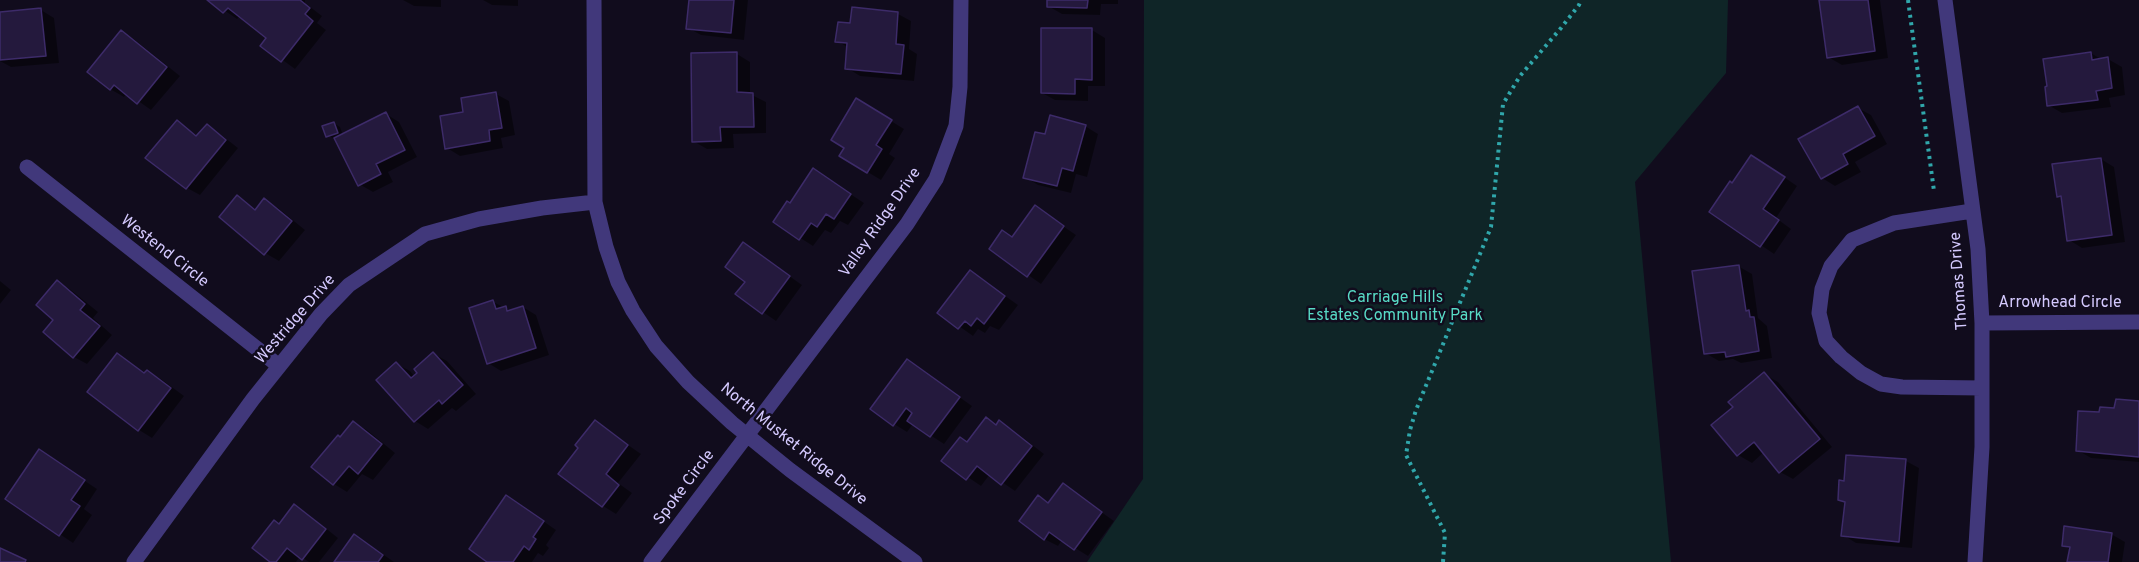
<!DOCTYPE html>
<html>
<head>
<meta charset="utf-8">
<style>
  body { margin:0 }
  canvas { display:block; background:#110c1d }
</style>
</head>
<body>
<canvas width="2139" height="562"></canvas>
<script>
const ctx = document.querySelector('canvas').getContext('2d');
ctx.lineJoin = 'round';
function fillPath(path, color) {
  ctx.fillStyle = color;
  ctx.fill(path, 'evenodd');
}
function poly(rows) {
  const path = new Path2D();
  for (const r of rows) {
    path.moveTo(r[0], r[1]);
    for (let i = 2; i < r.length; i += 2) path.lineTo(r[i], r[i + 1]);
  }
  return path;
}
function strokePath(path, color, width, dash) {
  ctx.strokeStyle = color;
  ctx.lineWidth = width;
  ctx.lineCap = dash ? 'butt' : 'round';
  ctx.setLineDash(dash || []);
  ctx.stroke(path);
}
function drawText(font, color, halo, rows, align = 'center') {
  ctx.font = font + ' Overpass,sans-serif';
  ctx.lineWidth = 5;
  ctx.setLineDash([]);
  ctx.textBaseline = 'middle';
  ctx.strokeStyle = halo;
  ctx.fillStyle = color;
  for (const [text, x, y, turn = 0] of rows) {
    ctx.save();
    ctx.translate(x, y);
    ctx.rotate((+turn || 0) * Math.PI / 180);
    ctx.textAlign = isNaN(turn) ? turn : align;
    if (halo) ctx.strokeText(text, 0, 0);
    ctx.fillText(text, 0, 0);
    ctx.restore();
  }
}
fillPath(poly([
  [1144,0,1728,0,1726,73,1635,182,1671,562,1087,562,1143,479]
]), '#0f2527');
fillPath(poly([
  [209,0,305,0,305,3,322,16,317,23,326,30,295,69,262,45,268,38,240,16,237,19],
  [403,0,441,0,441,7,414,6],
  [483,0,518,0,518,6,492,5],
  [699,0,748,0,744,40,701,35,688,28],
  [1048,0,1118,0,1118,4,1101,4,1100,15,1062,14,1048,6],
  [1820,0,1880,0,1888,58,1842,65,1828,57],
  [853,9,898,14,911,21,909,49,917,54,914,81,860,76,847,68,849,48,837,41,852,25],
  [41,10,54,18,59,63,11,67,0,61,0,13],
  [1092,30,1105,38,1105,86,1088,86,1088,101,1055,100,1042,93],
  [122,32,135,40,180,76,151,110,127,93,124,97,110,89],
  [2091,53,2102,60,2108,59,2122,67,2125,95,2109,98,2111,107,2062,113,2048,105],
  [737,54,750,62,750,94,766,102,766,133,733,134,734,148,707,149,693,141],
  [496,94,509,101,515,135,501,138,503,148,460,156,447,148,465,113],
  [870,108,904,129,889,154,895,158,881,180,841,156],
  [1858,108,1871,115,1887,144,1855,162,1861,172,1835,186,1822,178],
  [386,114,399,122,417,157,388,172,393,182,373,192,359,184,336,139,328,136,334,123,340,127,343,135],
  [177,122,198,136,207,126,220,134,238,148,200,195,187,188],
  [1085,126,1098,134,1087,177,1076,174,1071,193,1038,185,1025,177,1046,136],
  [2101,159,2114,167,2125,242,2082,248,2069,240,2062,198,2059,196],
  [1765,164,1797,186,1776,218,1791,229,1774,254,1711,211,1732,185],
  [826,178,864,203,848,225,840,221,831,233,825,230,813,246,775,222,790,205],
  [237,197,257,210,265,200,278,208,305,230,279,261,265,253,221,217],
  [1035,207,1076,235,1041,284,991,249,1013,238],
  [744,244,802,285,776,321,737,294,747,281],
  [1738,266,1752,274,1758,318,1767,326,1772,358,1741,363,1733,359,1719,361,1705,353],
  [970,271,1018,305,999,330,990,326,985,333,978,329,973,336,939,312],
  [0,281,11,290,0,304],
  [57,282,71,290,98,312,93,318,112,335,87,364,74,357,55,320],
  [493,302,512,311,523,307,536,315,549,355,501,371,488,363],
  [434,354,447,361,476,394,456,411,452,408,428,429,415,421,397,364,410,371,415,377],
  [118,355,146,373,148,372,161,379,184,396,152,438,139,430,89,392],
  [907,360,972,406,944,444,913,424,907,432,894,424],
  [1764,374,1778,382,1832,447,1793,479,1780,472,1764,452,1752,463,1738,455,1735,407],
  [2139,402,2139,462,2091,458,2077,450,2100,414],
  [595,422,641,454,618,483,632,493,616,514,603,506,561,474,581,447],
  [1000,422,1013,430,1044,454,1015,491,990,474,981,486,944,461],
  [354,423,367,430,395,453,373,480,362,474,347,492,334,484,313,467],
  [52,459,97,489,84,509,92,515,73,543,7,499],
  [1906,461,1919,468,1912,548,1856,543,1843,535,1846,503,1840,499,1845,482],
  [1063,485,1114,521,1088,556,1062,540,1058,546,1044,539,1039,497,1049,503],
  [520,505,556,530,546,545,549,548,543,556,538,553,532,562,490,562],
  [295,506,308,514,338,538,319,562,309,562,300,556,296,562,272,562,280,525],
  [2111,534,2125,542,2122,562,2069,562,2071,550,2064,546],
  [354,536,367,543,394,562,335,562]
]), '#0007');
const building = poly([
  [207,0,300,0,310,8,305,14,313,21,281,62,260,46,266,38,228,8,223,13,207,0],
  [689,0,734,0,731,33,686,29,689,0],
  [1047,0,1088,0,1087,8,1047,7,1047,0],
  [1819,0,1868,0,1875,51,1827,58,1819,0],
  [852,7,898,12,896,44,904,45,901,74,845,69,847,43,835,42,838,22,850,23,852,7],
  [41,8,46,56,0,60,0,12,41,8],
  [1041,28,1092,28,1092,80,1075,79,1075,94,1041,93,1041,28],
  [121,30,167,67,137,104,114,85,110,90,87,72,121,30],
  [737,52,737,92,753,93,754,127,720,127,721,141,692,142,691,53,737,52],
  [2091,52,2092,60,2108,57,2112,88,2096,91,2098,100,2047,106,2045,87,2047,86,2043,59,2091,52],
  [496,92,502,128,489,130,490,141,445,149,440,116,463,112,461,98,496,92],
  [856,98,892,120,876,145,882,149,867,173,839,156,844,148,831,140,856,98],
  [1858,106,1875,136,1843,154,1848,164,1821,179,1798,139,1858,106],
  [386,112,405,150,376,164,381,174,358,186,334,138,386,112],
  [1050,115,1086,125,1073,171,1062,168,1057,186,1023,178,1035,132,1045,134,1050,115],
  [177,120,196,136,207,124,226,140,186,189,145,158,177,120],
  [334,122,338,133,326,137,322,126,334,122],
  [1751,155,1785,177,1763,209,1779,220,1760,247,1709,212,1730,181,1732,183,1751,155],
  [2101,158,2112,235,2067,241,2061,196,2057,197,2052,164,2101,158],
  [813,168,851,194,834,219,826,214,817,227,811,223,799,240,773,222,787,201,790,203,813,168],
  [237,195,255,210,264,198,292,221,264,255,219,217,237,195],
  [1035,205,1064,226,1027,277,989,249,1002,230,1012,237,1035,205],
  [743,242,790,276,762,314,735,294,745,282,725,267,743,242],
  [1739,265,1746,311,1749,310,1750,317,1754,317,1759,351,1726,357,1725,352,1704,354,1692,271,1739,265],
  [970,270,1005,296,984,324,977,318,971,326,965,321,958,329,937,313,970,270],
  [57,280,85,304,80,310,100,326,73,358,43,332,53,320,36,305,57,280],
  [493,300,496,309,506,306,507,311,523,306,536,348,487,364,469,308,493,300],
  [433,352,463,385,442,404,439,400,414,422,376,380,396,362,411,378,417,373,414,369,433,352],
  [117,353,144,373,147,370,171,388,138,431,87,392,117,353],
  [907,359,960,397,930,437,907,421,912,413,906,408,893,426,870,409,907,359],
  [1764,372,1820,439,1779,473,1754,442,1737,456,1711,425,1733,407,1728,402,1764,372],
  [2116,399,2139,401,2139,457,2076,451,2078,411,2099,412,2100,407,2114,408,2116,399],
  [986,417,996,425,999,420,1032,446,1001,485,977,466,966,480,941,461,960,437,967,442,986,417],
  [595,420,628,445,606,474,619,485,602,507,558,474,578,448,575,445,595,420],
  [353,421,382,444,358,474,349,466,333,485,311,467,338,435,340,437,353,421],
  [39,449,85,480,71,500,80,506,59,536,5,499,39,449],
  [1846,455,1906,459,1899,542,1841,536,1845,502,1838,500,1839,480,1844,481,1846,455],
  [1063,483,1102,512,1074,550,1049,532,1044,540,1019,521,1038,495,1048,503,1063,483],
  [506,495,544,521,533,537,536,539,529,550,524,546,513,562,487,562,469,549,506,495],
  [294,504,326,529,302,560,287,548,276,562,270,562,252,548,274,520,279,524,294,504],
  [2064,526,2112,533,2108,562,2067,562,2070,547,2062,546,2064,526],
  [354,534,383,555,378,562,334,562,354,534],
  [0,548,26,560,25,562,0,562,0,548]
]);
fillPath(building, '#24193d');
strokePath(building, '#3d2b69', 1.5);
strokePath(poly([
  [1908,0,1934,191],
  [1443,562,1445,533,1406,455,1410,430,1416,410,1491,227,1503,104,1520,76,1561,28,1579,5,1581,0]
]), '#30a7ab', 4, [3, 4.5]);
strokePath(poly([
  [594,0,595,202,606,247,618,282,633,311,656,346,688,382,732,423,790,470,915,562],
  [1945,0,1978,249,1982,323,1982,447,1975,562],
  [27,167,279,366],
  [1972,211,1894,223,1852,240,1831,266,1822,289,1819,313,1826,341,1841,357,1861,373,1881,384,1902,387,1982,388],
  [1982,323,2139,322],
  [134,562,253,399,321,314,349,285,425,234,479,219,542,208,595,202],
  [651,562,907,224,936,179,956,126,960,87,961,0]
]), '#41387b', 15);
drawText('16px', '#d4c9fe', '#110c1d', [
  ["Valley Ridge Drive",881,223,-55],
  ["Westend Circle",164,252,38],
  ["Thomas Drive",1960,281,-94],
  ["Arrowhead Circle",2060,304],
  ["Westridge Drive",296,320,-49],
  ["North Musket Ridge Drive",793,445,39],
  ["Spoke Circle",685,488,-53]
]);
drawText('16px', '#58dac6', '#110c1d', [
  ["Carriage Hills",1395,299],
  ["Estates Community Park",1395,317]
]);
</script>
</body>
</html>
